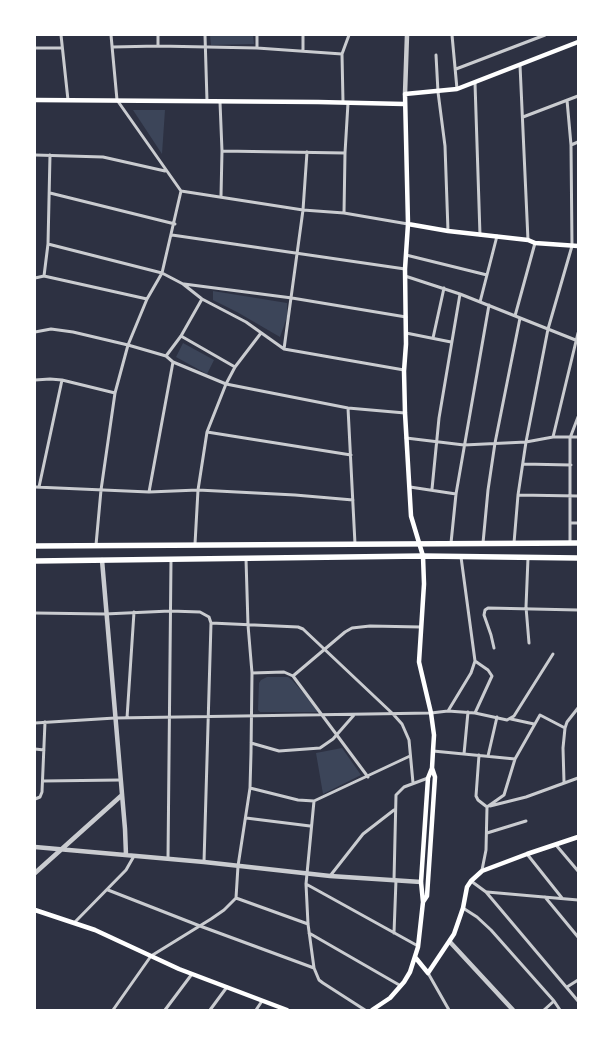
<!DOCTYPE html>
<html>
<head>
<meta charset="utf-8">
<style>
  body { margin:0 }
  #map { position:relative; width:613px; height:1045px; overflow:hidden; background:#2d3142; font-family:"Source Serif 4",serif }
  canvas { display:block }
  .frame { position:absolute; inset:0; border:36px solid #fff; pointer-events:none }
</style>
</head>
<body>
<div id="map">
<canvas width="613" height="1045"></canvas>
<div class="frame"></div>
</div>
<script>
const ctx = document.querySelector('canvas').getContext('2d');
ctx.lineJoin = 'round';
function fillPath(path, color) {
  ctx.fillStyle = color;
  ctx.fill(path, 'evenodd');
}
function poly(rows) {
  const path = new Path2D();
  for (const r of rows) {
    path.moveTo(r[0], r[1]);
    for (let i = 2; i < r.length; i += 2) path.lineTo(r[i], r[i + 1]);
  }
  return path;
}
function strokePath(path, color, width, dash) {
  ctx.strokeStyle = color;
  ctx.lineWidth = width;
  ctx.lineCap = dash ? 'butt' : 'round';
  ctx.setLineDash(dash || []);
  ctx.stroke(path);
}
fillPath(poly([
  [210,35,253,35,254,44,211,45],
  [133,110,165,110,162,154],
  [213,291,287,303,287,317,280,337,237,312,213,300],
  [183,343,214,360,207,374,176,357],
  [267,677,288,677,292,680,320,712,260,712,258,710,259,683,261,680],
  [342,748,361,775,323,794,316,753]
]), '#3c4559');
strokePath(poly([
  [61,35,68,100],
  [158,35,158,46],
  [205,35,207,101],
  [257,35,257,48],
  [452,35,457,89],
  [113,47,158,46,257,48,342,54],
  [35,48,62,48],
  [303,51,303,35],
  [436,55,438,92,445,146,448,231],
  [520,65,528,240],
  [456,69,545,35],
  [475,83,480,235],
  [220,102,222,151,221,196],
  [343,102,342,54,349,35],
  [523,117,578,96],
  [571,145,578,142],
  [222,151,345,153],
  [35,155,103,157,165,171],
  [181,191,303,210,344,213,408,224],
  [50,193,175,224],
  [344,213,345,153,348,103],
  [172,235,405,269],
  [48,244,162,273,183,284,202,299,246,322,284,349,404,370],
  [406,255,487,275],
  [44,276,48,244,50,155],
  [405,276,460,294,578,341],
  [35,278,44,276,147,299],
  [184,284,292,298,406,317],
  [480,302,497,236],
  [515,316,535,243],
  [35,332,51,329,73,332,128,345,166,356,173,362,226,384,348,408,405,413],
  [406,333,451,342],
  [181,336,235,367],
  [433,338,444,288],
  [284,349,303,210,307,152],
  [166,356,181,336,202,299],
  [35,380,50,379,62,380,115,393],
  [348,408,355,544],
  [207,432,351,455],
  [553,437,578,333],
  [406,438,464,445,526,442,553,437,578,437],
  [523,464,571,465],
  [35,487,149,492,198,490,295,495,353,500],
  [39,487,62,380],
  [410,487,456,494],
  [432,489,439,418,460,294],
  [149,492,173,362],
  [518,495,578,496],
  [570,523,578,523],
  [570,542,570,438,578,417],
  [451,543,456,494,489,305],
  [483,543,488,490,495,443,520,318],
  [514,543,518,495,526,442,548,329,572,246,571,145,567,100],
  [195,544,198,490,207,432,226,384,235,367,261,333],
  [96,545,101,490,115,393,128,345,147,299,162,273,181,191,117,100,111,35],
  [528,558,526,607,529,643],
  [35,613,105,614,170,611,200,612,209,617,211,623,204,862],
  [211,623,298,627,303,629,393,714,402,724,409,740,413,783],
  [494,648,491,635,484,615,485,610,488,608,578,610],
  [475,661,488,670,492,676,475,713],
  [252,673,284,672,293,676,368,777],
  [293,676,345,632,352,628,370,626,421,627],
  [448,711,471,673,475,661,461,557],
  [127,718,134,612],
  [511,719,534,724],
  [35,723,115,718,431,713,448,711,475,713,507,720,514,716,553,654],
  [251,743,279,751,320,748,333,739,354,715],
  [35,749,44,750],
  [433,751,515,759],
  [464,754,468,712],
  [479,755,476,796,478,800,487,807,486,850,482,870],
  [488,756,497,717],
  [43,781,120,780],
  [564,782,563,748,565,728,567,722,578,708],
  [250,788,298,800,314,801,410,756],
  [35,799,40,797,42,792,45,722],
  [314,801,306,884,308,924,314,968,319,980,323,983,365,1010],
  [490,806,526,797,578,778],
  [487,807,504,795,515,759,540,715,565,728],
  [246,818,310,826],
  [487,833,526,821],
  [556,845,578,871],
  [527,854,562,898],
  [168,859,171,560],
  [330,876,363,834,394,810],
  [394,880,396,795,404,787,428,778],
  [471,881,486,892,578,1001],
  [306,884,418,946],
  [108,890,200,926,314,968],
  [487,892,578,900],
  [545,897,578,937],
  [236,898,308,924],
  [463,908,477,917,491,930,554,1001,560,1010],
  [74,923,126,870,134,856],
  [309,933,401,986],
  [394,933,396,880],
  [428,973,449,1010],
  [567,987,578,980],
  [113,1010,151,956,211,919,224,910,236,898,238,866,250,788,251,753,252,673,248,625,246,559],
  [165,1010,192,974],
  [210,1010,227,987],
  [256,1010,262,1001],
  [544,1010,554,1001]
]), '#caccd0', 3);
strokePath(poly([
  [405,94,407,35],
  [102,560,125,829,126,855],
  [35,847,204,862,330,876,421,882],
  [35,873,122,795],
  [450,942,513,1010]
]), '#caccd0', 4.5);
strokePath(poly([
  [35,100,318,102,404,104],
  [408,224,448,231,528,240,535,243,578,246],
  [423,902,427,896,435,777,432,768],
  [35,910,95,930,179,969,287,1010],
  [415,957,428,973,454,934,463,908,467,887,471,881,482,871,527,854,578,837],
  [372,1010,390,998,404,982,410,972,418,947,423,902,421,882,428,778,432,768,433,751,434,735,431,713,419,662,424,584,423,556,411,516,405,413,404,371,406,344,405,269,408,224,405,94,457,89,578,42]
]), '#fff', 4.5);
strokePath(poly([
  [35,546,578,543],
  [35,561,423,556,578,558]
]), '#fff', 5.5);
</script>
</body>
</html>
